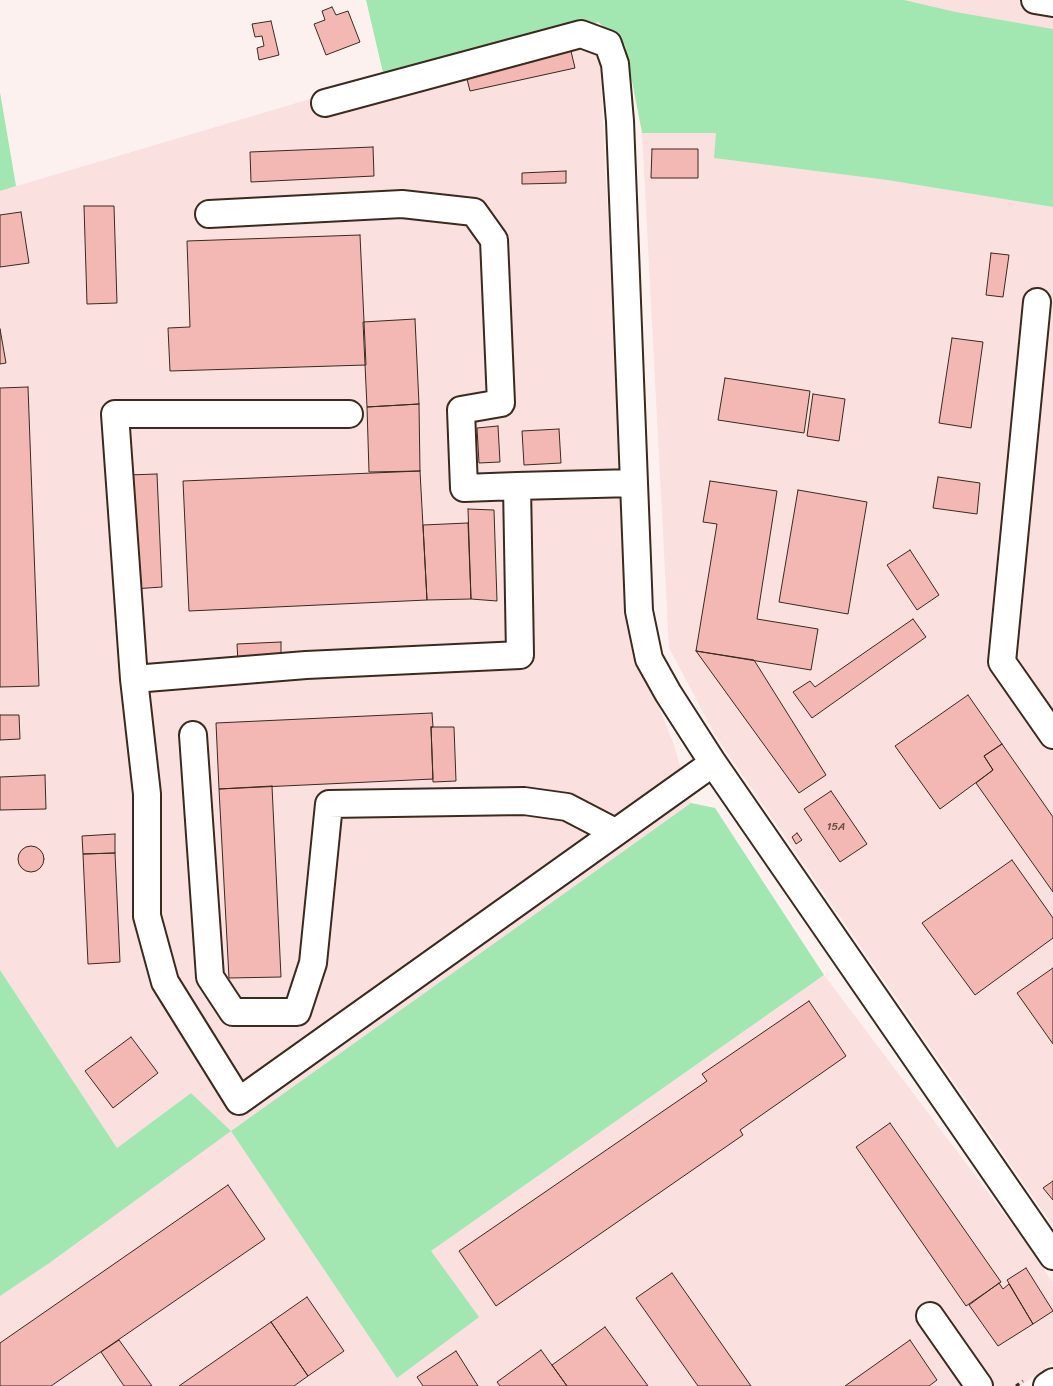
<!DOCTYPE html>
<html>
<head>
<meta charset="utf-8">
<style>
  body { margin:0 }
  canvas { display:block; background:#fdf1f0 }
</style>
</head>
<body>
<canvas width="1053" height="1386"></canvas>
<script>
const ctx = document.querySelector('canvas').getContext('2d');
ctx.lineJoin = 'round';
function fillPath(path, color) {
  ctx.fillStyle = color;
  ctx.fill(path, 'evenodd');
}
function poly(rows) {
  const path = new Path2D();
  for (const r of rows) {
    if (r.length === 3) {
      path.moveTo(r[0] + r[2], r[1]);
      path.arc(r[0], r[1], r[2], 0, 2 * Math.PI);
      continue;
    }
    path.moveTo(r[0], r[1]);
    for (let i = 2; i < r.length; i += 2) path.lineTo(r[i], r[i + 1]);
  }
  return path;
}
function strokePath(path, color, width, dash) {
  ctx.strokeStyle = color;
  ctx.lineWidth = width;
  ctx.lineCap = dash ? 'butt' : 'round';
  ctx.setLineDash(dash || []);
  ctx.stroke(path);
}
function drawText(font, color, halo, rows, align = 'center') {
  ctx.font = font + ' Sriracha,sans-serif';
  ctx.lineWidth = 4.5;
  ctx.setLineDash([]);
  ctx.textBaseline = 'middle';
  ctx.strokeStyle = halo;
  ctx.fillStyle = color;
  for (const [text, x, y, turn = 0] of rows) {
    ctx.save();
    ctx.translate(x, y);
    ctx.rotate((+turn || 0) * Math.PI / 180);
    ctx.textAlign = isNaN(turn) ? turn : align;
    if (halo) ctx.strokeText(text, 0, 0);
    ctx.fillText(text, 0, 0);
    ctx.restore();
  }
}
fillPath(poly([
  [904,0,1053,0,1053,29,956,12],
  [598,21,629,633,673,742,691,803,231,1131,431,1251,824,975,1033,1252,1053,1283,1053,1363,1020,1386,0,1386,0,1296,48,1264,230,1131,191,1093,117,1148,0,970,0,191,492,45],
  [642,133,717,133,714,157,887,180,1053,207,1053,1226,717,738,669,648]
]), '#fae0de');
fillPath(poly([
  [366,0,904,0,956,12,1053,29,1053,207,887,180,714,158,716,133,642,133,625,45,598,22,492,45,384,77],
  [0,92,16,186,0,191],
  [691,803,715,808,824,975,431,1251,479,1317,397,1378,231,1131,48,1264,0,1296,0,970,117,1148,191,1093,231,1131]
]), '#a2e6b1');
const building = poly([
  [332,7,336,15,348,11,360,42,326,55,314,24,325,20,322,11,332,7],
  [271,21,279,55,259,60,257,48,264,46,262,36,255,37,252,24,271,21],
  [570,47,575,68,470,91,465,71,570,47],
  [373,147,374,176,251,182,250,152,373,147],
  [652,149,698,149,698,178,651,178,652,149],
  [566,171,566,183,522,184,522,173,566,171],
  [84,206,114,206,117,303,87,304,84,206],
  [21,212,29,263,0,267,0,215,21,212],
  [360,235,366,365,170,371,168,328,190,327,187,241,360,235],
  [991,253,1009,255,1003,297,986,295,991,253],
  [415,319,419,404,367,407,363,322,415,319],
  [0,329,6,363,0,364,0,329],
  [952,338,983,342,971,428,939,423,952,338],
  [725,378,810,391,804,433,718,420,725,378],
  [28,387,39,686,0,687,0,388,28,387],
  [813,394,845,399,839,441,807,436,813,394],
  [419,404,420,471,369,472,367,407,419,404],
  [498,426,500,462,479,463,477,428,498,426],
  [559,429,561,463,524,465,522,431,559,429],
  [420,471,427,600,189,611,183,481,420,471],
  [157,474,162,587,133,589,128,475,157,474],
  [938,477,980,483,977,514,933,508,938,477],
  [710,481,777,491,757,619,818,629,811,670,696,651,717,524,703,522,710,481],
  [798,490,867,502,848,614,779,602,798,490],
  [468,509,494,510,497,601,471,599,468,509],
  [468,523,471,599,427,600,423,525,468,523],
  [910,550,939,595,917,610,887,565,910,550],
  [913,619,926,637,812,718,793,692,810,681,815,687,913,619],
  [281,642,281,660,238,662,237,644,281,642],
  [696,651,754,660,826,775,799,793,696,651],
  [968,695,1002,744,984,756,993,770,940,809,895,746,968,695],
  [432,713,433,727,431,727,433,779,219,789,216,723,432,713],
  [0,715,19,715,20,739,0,740,0,715],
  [431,727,454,727,456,781,433,782,431,727],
  [1002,744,1053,817,1053,892,976,783,993,770,984,756,1002,744],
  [45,775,46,809,0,810,0,777,45,775],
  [272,786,281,977,229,978,219,789,272,786],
  [831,791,867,844,840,862,804,809,831,791],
  [797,833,802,840,796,844,792,837,797,833],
  [115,834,115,853,83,854,82,836,115,834],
  [31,859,13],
  [115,853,120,962,88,964,83,854,115,853],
  [1012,860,1053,918,1053,938,975,995,922,923,1012,860],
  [1053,968,1053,1044,1017,993,1053,968],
  [809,1001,846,1056,740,1130,743,1135,496,1306,459,1251,707,1081,702,1074,809,1001],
  [131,1037,158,1073,113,1108,85,1071,131,1037],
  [890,1123,1001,1282,966,1306,856,1147,890,1123],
  [1053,1181,1053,1200,1043,1188,1053,1181],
  [228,1185,265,1239,51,1386,0,1386,0,1343,228,1185],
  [1026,1268,1053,1311,1033,1324,1007,1280,1026,1268],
  [672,1273,751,1386,698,1386,636,1298,672,1273],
  [999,1283,1003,1289,1009,1284,1033,1324,998,1346,969,1305,999,1283],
  [307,1297,344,1351,308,1376,271,1322,307,1297],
  [271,1322,308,1376,294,1386,179,1386,271,1322],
  [605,1327,648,1386,567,1386,552,1365,605,1327],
  [119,1340,152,1386,124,1386,101,1352,119,1340],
  [910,1340,937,1380,929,1386,845,1386,910,1340],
  [541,1350,567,1386,500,1386,497,1382,541,1350],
  [456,1351,478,1386,423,1386,417,1377,456,1351]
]);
fillPath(building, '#f3b8b4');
strokePath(building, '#3b2a1e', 1);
const minor = poly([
  [1035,0,1053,3],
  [325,103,581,34,608,44,615,64,620,121,634,483],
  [209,214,402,204,474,212,494,240,501,403,461,410,464,488,517,486],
  [1037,302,1002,662,1053,735],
  [349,414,115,414,134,679,306,665,520,655,517,486,634,483,639,611,649,659,668,693,713,763,1053,1256],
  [134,679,147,794,147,916,165,982,239,1101,713,763],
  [193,735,210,977,233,1012,297,1012,313,963,329,804,524,801,567,807,615,832],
  [930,1316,979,1386],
  [1047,1386,1053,1382]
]);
strokePath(minor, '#3b2a1e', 30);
strokePath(poly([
  [1016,1386,1023,1381]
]), '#3b2a1e', 3, [4, 4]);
strokePath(minor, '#fff', 26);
drawText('11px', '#694e44', null, [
  ["15A",836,827]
]);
</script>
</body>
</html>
